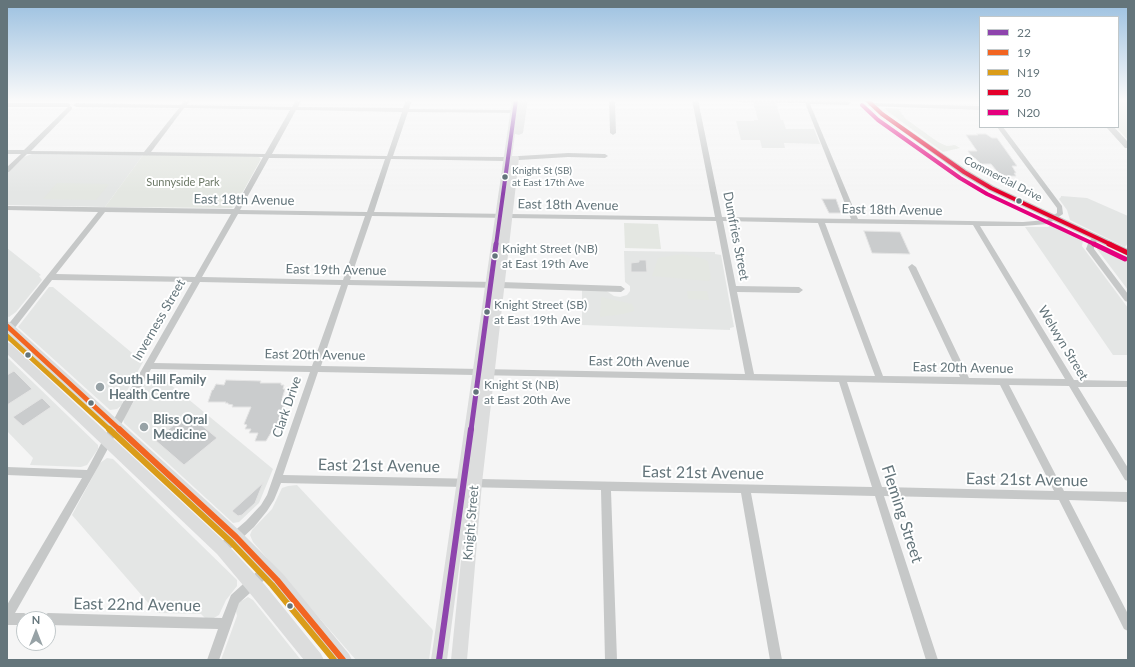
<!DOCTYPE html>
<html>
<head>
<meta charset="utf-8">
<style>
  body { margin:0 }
  #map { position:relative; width:1135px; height:667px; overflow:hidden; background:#f5f5f5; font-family:Lato,sans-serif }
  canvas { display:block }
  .frame { position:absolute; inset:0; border:8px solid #64757b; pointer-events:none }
  .legend { position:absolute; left:979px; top:16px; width:140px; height:112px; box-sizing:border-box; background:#fff; border:1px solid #c1c8ca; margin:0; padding:5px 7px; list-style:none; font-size:12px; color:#64757b }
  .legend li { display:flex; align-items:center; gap:8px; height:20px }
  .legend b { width:20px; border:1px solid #c1c8ca }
  .north { position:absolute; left:16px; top:611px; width:40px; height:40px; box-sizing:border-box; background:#fff; border:1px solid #c1c8ca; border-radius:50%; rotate:0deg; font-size:11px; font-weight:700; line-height:16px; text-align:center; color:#64757b }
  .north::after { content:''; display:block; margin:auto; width:14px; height:18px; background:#97a2a6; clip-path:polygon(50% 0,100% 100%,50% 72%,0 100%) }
</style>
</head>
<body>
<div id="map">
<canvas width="1135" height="667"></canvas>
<div class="frame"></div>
<ul class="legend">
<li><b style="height:5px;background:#8e44ad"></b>22</li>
<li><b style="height:5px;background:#f26522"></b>19</li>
<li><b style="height:5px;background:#da9c19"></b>N19</li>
<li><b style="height:5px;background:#e4002b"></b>20</li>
<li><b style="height:5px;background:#e5007d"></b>N20</li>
</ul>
<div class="north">N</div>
</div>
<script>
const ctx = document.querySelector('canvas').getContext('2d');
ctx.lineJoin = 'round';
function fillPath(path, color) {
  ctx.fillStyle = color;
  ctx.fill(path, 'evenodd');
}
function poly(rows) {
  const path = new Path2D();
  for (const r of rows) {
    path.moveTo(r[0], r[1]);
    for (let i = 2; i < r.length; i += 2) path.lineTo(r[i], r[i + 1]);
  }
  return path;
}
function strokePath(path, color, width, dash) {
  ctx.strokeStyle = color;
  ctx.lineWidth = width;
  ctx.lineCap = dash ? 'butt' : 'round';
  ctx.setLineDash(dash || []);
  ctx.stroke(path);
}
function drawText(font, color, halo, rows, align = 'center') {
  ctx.font = font + ' Lato,sans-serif';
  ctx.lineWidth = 4;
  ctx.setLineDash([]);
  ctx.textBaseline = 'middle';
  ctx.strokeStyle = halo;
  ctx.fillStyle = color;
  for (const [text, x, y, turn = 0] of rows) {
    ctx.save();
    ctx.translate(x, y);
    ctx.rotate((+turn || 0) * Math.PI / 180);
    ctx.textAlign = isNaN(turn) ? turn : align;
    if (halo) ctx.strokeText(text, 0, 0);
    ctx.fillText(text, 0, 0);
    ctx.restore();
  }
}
fillPath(poly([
  [753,102,776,103,781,120,783,120,786,129,814,129,820,144,784,143,785,148,762,148,760,140,741,140,736,121,754,121,754,120,758,120],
  [32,154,143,155,105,207,7,205,7,174,24,157],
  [1061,196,1087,198,1128,216,1128,243,1125,247,1070,220,1067,210,1059,199,1061,197],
  [1053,224,1060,225,1081,237,1083,241,1082,246,1128,308,1128,355,1113,355,1025,227,1048,227],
  [1097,245,1105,246,1128,257,1128,290,1097,249],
  [7,248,41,275,39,276,42,280,16,312,9,317,7,316],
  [624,251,715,252,715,254,721,255,734,327,730,328,730,330,582,325,582,289,605,290,614,296,620,297,627,295,630,291,630,286,625,282],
  [49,287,53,287,143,362,123,398,122,405,117,409,110,410,18,327],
  [7,357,98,445,98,449,87,465,81,467,30,465,33,458,7,431],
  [159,375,273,469,259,503,239,522,233,523,231,521,124,423,123,419,147,380,153,376],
  [107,458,113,459,237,580,237,586,226,600,219,615,212,619,205,618,201,614,157,613,72,515,100,463],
  [297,485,432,629,433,631,429,660,356,660,253,542,250,535,252,530,272,509,282,488,288,486],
  [248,597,253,600,301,660,221,660,237,616,236,611,238,603]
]), '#e4e6e5');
fillPath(poly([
  [1118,100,1128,100,1128,140,1116,127,1118,127],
  [886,108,903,109,899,110,906,119,938,142,947,146,955,145,960,148,943,152,887,111,885,109],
  [143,155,259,157,261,159,235,206,232,208,105,207],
  [57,183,109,184,96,200,43,199],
  [624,223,658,224,661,249,625,248],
  [682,254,701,258,708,261,711,279,708,281,652,276,658,258],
  [687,291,707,291,709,300,688,299],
  [601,297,632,304,634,308,634,311,623,314,600,317]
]), '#e4e7e2');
const building = poly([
  [977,134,986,134,992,138,997,138,1017,166,1012,166,1016,173,1014,173,1016,176,1001,176,991,164,981,164,975,158,973,158,968,151,977,151,966,135,978,135,977,134],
  [822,199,836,199,841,213,829,213,822,199],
  [864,231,900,232,910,254,872,253,864,231],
  [639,260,646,260,647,272,631,272,631,263,639,262,639,260],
  [14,371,32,389,7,405,7,375,14,371],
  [226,380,261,381,260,383,281,383,281,385,284,385,283,389,285,389,282,399,283,399,282,402,286,402,276,431,272,431,266,441,255,441,258,433,249,433,251,429,245,429,247,425,244,424,251,407,232,407,233,405,228,404,228,403,225,403,226,402,208,402,212,390,213,390,216,384,224,385,226,380],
  [42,398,51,407,23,426,13,417,42,398],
  [188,414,217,438,184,465,155,440,188,414],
  [263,483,255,503,242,515,238,516,232,511,263,483]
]);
fillPath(building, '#cacccd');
strokePath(building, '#e4e4e4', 1);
fillPath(poly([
  [185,100,191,100,187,105,292,107,296,100,302,100,298,107,403,108,406,100,412,100,409,109,521,110,523,111,523,113,408,112,393,156,503,157,568,153,605,154,608,156,605,158,568,157,503,161,391,159,374,212,715,217,692,100,698,100,722,217,851,219,805,103,738,102,735,100,801,100,848,101,851,103,848,105,810,104,858,219,1023,222,1046,220,1057,213,1057,208,997,127,1003,127,1062,206,1063,214,1048,224,1023,226,980,226,1074,380,1128,381,1128,387,1078,387,1128,468,1128,481,1125,480,1069,386,1009,385,1064,491,1128,492,1128,502,1069,500,1128,614,1128,631,1124,629,1059,500,884,496,938,660,926,660,875,496,751,493,782,660,770,660,741,493,611,491,617,660,605,660,601,490,281,483,274,500,267,511,254,527,226,553,222,554,218,553,217,549,218,545,246,521,261,505,267,495,310,372,151,369,98,467,15,613,24,613,28,615,30,619,24,619,24,625,7,625,7,605,82,478,7,475,7,467,87,470,122,404,192,282,52,280,10,334,7,335,7,326,98,212,7,210,7,206,234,209,263,157,27,154,9,172,7,173,7,167,21,154,7,154,7,150,24,150,68,107,70,106,72,107,72,109,31,151,144,152,179,108,76,107,73,105,76,103,181,105,185,100],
  [184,108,290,110,265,154,151,152,184,108],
  [296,110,402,112,387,156,272,154,296,110],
  [269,158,385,159,367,212,240,210,269,158],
  [105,212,231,214,195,277,56,274,105,212],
  [238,214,365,216,343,280,202,277,238,214],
  [372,216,716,221,745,374,321,366,348,285,500,288,621,292,625,289,621,286,500,282,350,280,372,216],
  [723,221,818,223,875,376,754,374,737,292,799,293,803,290,799,287,736,286,723,221],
  [825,223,973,225,1065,379,969,378,916,267,912,264,908,267,960,377,883,376,825,223],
  [200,282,341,285,312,366,154,363,200,282],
  [318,372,839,382,872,487,283,475,318,372],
  [847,382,1000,385,1054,491,882,487,847,382],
  [609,100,615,100,616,133,613,135,610,133,609,100],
  [7,103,68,103,71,105,68,107,7,107,7,103],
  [871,103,980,106,980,110,869,106,868,105,871,103],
  [1095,236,1099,236,1100,238,1094,244,1094,249,1128,294,1128,302,1125,301,1086,249,1089,241,1095,236],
  [267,565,271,566,272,570,271,574,239,603,219,660,207,660,218,629,48,625,48,619,42,619,44,615,48,613,222,618,231,595,263,566,267,565]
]), '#c6c8c8');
fillPath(poly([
  [864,100,871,100,884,113,967,170,994,186,1128,249,1128,256,988,190,961,174,880,115,864,100],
  [1106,127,1114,127,1128,142,1128,148,1125,148,1106,127]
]), '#c6c8c8');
fillPath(poly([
  [512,100,520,100,518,115,520,100,528,100,523,133,519,135,515,134,512,156,518,156,519,158,482,483,467,660,451,660,464,530,447,660,431,660,512,100]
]), '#dcdddd');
fillPath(poly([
  [7,321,11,323,241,532,283,574,349,654,352,660,332,660,271,586,231,542,7,333,7,321],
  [7,342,11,344,227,544,265,585,321,654,324,660,304,660,253,597,217,554,7,354,7,342]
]), '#dcdddd');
strokePath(poly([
  [496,245,516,100]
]), '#8e44ad', 4);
strokePath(poly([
  [471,430,496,244]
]), '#8e44ad', 5);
strokePath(poly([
  [439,660,471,429]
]), '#8e44ad', 6);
strokePath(poly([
  [7,326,120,430]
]), '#f26522', 5);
strokePath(poly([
  [119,429,236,537,277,580,343,660]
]), '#f26522', 6);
strokePath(poly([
  [7,336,110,430]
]), '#da9c19', 5);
strokePath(poly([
  [109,429,231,542,272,585,334,660]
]), '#da9c19', 6);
strokePath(poly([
  [867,100,882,114,964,172,991,188,1112,245]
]), '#e4002b', 4);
strokePath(poly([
  [1109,244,1128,253]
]), '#e4002b', 5);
strokePath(poly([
  [862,105,878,120,960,178,987,194,1096,245]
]), '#e5007d', 4);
strokePath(poly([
  [1094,244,1125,259]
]), '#e5007d', 5);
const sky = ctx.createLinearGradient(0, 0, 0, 193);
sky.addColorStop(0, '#9bc0e0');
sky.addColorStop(0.52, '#fafafa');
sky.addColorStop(1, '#fafafa00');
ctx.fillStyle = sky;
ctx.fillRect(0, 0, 1135, 193);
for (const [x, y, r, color] of [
  [505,177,3.5,"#64757b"],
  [1019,201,3.5,"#64757b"],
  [495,256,3.5,"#64757b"],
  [487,312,3.5,"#64757b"],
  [28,355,3.5,"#64757b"],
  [100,387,5,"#97a2a6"],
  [476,392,3.5,"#64757b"],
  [91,403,3.5,"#64757b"],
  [144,427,5,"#97a2a6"],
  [290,606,3.5,"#64757b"]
]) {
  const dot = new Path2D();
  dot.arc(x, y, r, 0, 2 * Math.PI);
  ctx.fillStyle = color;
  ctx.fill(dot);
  strokePath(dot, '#fff', 1.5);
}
drawText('10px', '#64757b', '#fff', [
  ["Knight St (SB)",512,171],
  ["at East 17th Ave",512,183]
], 'left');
drawText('11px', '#64757b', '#fff', [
  ["Commercial Drive",1003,179,27]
]);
drawText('11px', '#6d7967', '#fff', [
  ["Sunnyside Park",183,182]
]);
drawText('12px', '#64757b', '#fff', [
  ["Knight Street (NB)",502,249],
  ["at East 19th Ave",502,264],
  ["Knight Street (SB)",494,305],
  ["at East 19th Ave",494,320],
  ["Knight St (NB)",484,385],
  ["at East 20th Ave",484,400]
], 'left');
drawText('13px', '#64757b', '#fff', [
  ["East 18th Avenue",244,200,1],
  ["East 18th Avenue",568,205,1],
  ["East 18th Avenue",892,210,1],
  ["Dumfries Street",736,236,79],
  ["East 19th Avenue",336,270,1],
  ["Inverness Street",159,320,-60],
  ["Welwyn Street",1063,343,59],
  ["East 20th Avenue",315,355,1],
  ["East 20th Avenue",639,362,1],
  ["East 20th Avenue",963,368,1],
  ["Clark Drive",287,407,-71],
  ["Knight Street",471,523,-85]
]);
drawText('bold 13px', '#64757b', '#fff', [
  ["South Hill Family",109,380],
  ["Health Centre",109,395],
  ["Bliss Oral",153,420],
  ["Medicine",153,435]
], 'left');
drawText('16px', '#64757b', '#fff', [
  ["East 21st Avenue",379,466,1],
  ["East 21st Avenue",703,473,1],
  ["East 21st Avenue",1027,480,1],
  ["Fleming Street",902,514,72],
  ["East 22nd Avenue",137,605,1]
]);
</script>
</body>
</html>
